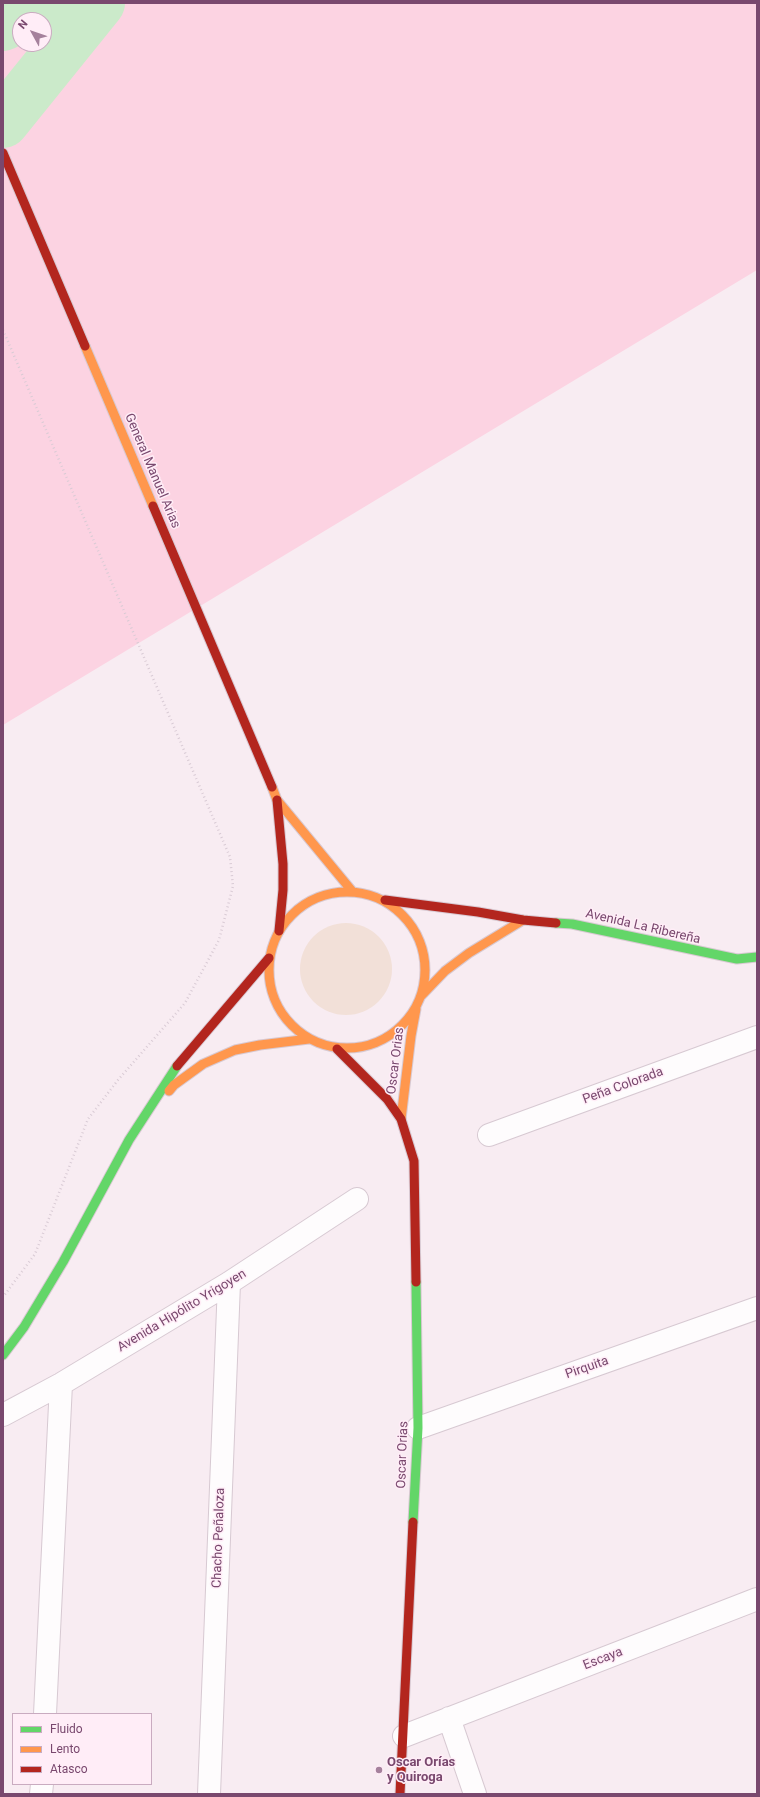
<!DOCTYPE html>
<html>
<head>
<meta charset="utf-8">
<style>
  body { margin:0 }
  #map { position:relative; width:760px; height:1797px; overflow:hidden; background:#f8ecf2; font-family:Roboto,sans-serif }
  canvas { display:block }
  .frame { position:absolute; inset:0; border:4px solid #79486e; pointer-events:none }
  .legend { position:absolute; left:12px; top:1713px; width:140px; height:72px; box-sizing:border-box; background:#ffedf7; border:1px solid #c9abc0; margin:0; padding:5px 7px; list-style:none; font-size:12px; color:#79486e }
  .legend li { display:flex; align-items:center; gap:8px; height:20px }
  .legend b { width:20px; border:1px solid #c9abc0 }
  .north { position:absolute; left:12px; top:12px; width:40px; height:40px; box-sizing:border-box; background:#ffedf7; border:1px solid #c9abc0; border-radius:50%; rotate:310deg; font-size:11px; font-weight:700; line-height:16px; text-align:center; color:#79486e }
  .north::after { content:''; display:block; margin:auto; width:14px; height:18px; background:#a5819c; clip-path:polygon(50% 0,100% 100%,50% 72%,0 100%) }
</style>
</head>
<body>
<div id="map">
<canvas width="760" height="1797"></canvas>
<div class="frame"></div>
<ul class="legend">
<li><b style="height:5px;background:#63d668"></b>Fluido</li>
<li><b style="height:5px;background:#ff974d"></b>Lento</li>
<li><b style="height:5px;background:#b3261e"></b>Atasco</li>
</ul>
<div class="north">N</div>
</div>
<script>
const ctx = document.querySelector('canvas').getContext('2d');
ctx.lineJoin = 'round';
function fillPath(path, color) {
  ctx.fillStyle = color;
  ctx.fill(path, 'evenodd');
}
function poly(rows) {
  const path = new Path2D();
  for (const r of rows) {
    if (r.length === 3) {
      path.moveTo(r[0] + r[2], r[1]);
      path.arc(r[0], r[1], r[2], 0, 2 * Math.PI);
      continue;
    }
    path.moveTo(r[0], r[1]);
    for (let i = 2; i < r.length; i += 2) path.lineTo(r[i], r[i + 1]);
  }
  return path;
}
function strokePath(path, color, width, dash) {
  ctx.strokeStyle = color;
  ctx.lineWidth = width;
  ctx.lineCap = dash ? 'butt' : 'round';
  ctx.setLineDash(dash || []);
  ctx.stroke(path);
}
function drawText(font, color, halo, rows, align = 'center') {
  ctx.font = font + ' Roboto,sans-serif';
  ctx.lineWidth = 3;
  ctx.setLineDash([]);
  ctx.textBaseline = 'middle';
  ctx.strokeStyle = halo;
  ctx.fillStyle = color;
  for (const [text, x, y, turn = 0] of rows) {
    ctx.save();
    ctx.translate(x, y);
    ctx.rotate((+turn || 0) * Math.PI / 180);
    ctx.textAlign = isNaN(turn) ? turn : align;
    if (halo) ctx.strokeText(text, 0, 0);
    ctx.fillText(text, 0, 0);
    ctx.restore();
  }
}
fillPath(poly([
  [346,969,46]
]), '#f2e0d8');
fillPath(poly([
  [3,3,757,3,757,270,3,725],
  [20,20,44,20,44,44,20,44]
]), '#fcd3e2');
strokePath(poly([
  [3,25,48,3],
  [3,122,99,3]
]), '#cbeaca', 52);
const street = poly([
  [489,1135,757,1037],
  [3,1415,61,1384,229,1283,357,1199],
  [418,1428,757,1308],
  [45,1714,61,1384],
  [449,1718,475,1794],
  [404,1736,757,1599],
  [41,1794,42,1784],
  [209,1794,229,1283]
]);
const fast = poly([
  [556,923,572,924,737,959,757,957],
  [3,1355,24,1327,63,1262,129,1140,177,1066],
  [413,1522,418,1428,416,1282]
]);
const slow = poly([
  [85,346,153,506],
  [272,787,277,800,352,891],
  [347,970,78],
  [421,996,445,971,469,953,523,920],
  [169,1091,174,1085,203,1064,235,1050,260,1045,309,1039],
  [401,1119,411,1036,416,1009]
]);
const jam = poly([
  [3,153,85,346],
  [153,506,272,787],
  [277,800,283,864,283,890,279,931],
  [385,900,478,912,523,920,556,923],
  [337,1049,387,1099,401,1119,414,1161,416,1282],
  [177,1066,269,958],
  [400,1794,413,1522]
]);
strokePath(street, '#d7c9d2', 24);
strokePath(fast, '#d8c9d2', 11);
strokePath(slow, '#d8c9d2', 11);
strokePath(jam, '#d8c9d2', 11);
strokePath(poly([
  [3,330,230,857,233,886,219,940,185,1003,118,1080,88,1119,35,1254,3,1297]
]), '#d9cbd5', 2.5, [1, 3]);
strokePath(street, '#fefcfd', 22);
strokePath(fast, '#63d668', 9);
strokePath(slow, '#ff974d', 9);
strokePath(jam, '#b3261e', 9);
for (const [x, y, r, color] of [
  [379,1770,4,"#a5819c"]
]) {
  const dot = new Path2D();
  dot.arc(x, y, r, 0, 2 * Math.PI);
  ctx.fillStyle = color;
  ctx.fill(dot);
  strokePath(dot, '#ffedf7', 1.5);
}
drawText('13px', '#79486e', '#ffedf7', [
  ["General Manuel Arias",152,471,67],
  ["Avenida La Ribereña",643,927,13],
  ["Oscar Orias",396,1061,-83],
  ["Peña Colorada",623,1086,-20],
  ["Avenida Hipólito Yrigoyen",182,1311,-31],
  ["Pirquita",587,1368,-19],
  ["Oscar Orias",403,1455,-88],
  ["Chacho Peñaloza",219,1538,-88],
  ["Escaya",603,1659,-21]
]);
drawText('bold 13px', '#79486e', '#ffedf7', [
  ["Oscar Orías",387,1763],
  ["y Quiroga",387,1778]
], 'left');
</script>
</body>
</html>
